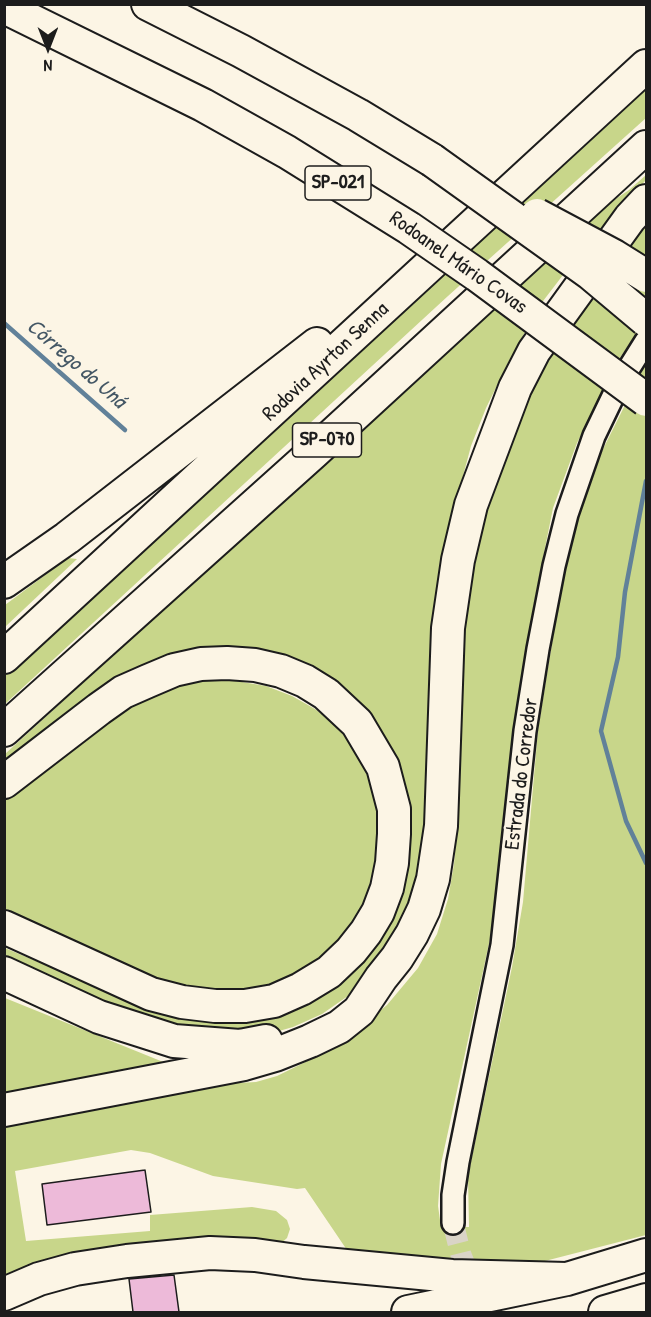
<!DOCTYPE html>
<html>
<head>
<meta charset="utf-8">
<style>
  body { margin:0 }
  #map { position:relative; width:651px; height:1317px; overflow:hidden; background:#fcf5e5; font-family:"Patrick Hand",sans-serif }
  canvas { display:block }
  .frame { position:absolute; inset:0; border:6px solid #1c1c1c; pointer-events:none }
  .north { position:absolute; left:18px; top:18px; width:60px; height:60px; -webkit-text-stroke:4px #fcf5e5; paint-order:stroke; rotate:180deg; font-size:16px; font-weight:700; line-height:24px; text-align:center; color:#1c1c1c }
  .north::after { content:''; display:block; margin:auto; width:21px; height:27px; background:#1c1c1c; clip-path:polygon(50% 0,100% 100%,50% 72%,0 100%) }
</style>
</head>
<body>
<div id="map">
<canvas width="651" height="1317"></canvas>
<div class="frame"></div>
<div class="north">N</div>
</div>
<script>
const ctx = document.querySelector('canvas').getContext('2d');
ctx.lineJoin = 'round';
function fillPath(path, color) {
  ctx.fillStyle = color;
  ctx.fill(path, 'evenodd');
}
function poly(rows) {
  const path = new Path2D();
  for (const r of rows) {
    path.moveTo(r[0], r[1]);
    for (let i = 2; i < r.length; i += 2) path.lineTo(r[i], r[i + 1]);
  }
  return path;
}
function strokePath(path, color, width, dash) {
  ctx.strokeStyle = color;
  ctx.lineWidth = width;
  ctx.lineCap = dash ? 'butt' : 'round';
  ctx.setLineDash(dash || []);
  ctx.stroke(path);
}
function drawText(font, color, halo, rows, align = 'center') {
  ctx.font = font + ' "Patrick Hand",sans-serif';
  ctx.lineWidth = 4.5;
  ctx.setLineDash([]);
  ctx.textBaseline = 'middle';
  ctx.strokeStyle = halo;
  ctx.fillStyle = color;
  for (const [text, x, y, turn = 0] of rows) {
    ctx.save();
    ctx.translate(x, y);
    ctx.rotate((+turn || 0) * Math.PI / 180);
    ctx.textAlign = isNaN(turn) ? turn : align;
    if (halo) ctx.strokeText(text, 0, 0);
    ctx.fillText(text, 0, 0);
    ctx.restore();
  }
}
fillPath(poly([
  [646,81,646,118,448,296,5,704,5,671],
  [646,175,646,180,586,245,540,305,510,359,486,408,471,446,447,536,439,582,432,639,427,832,416,899,371,977,348,996,322,1014,293,1027,265,1035,176,1035,5,967,5,948,150,1009,212,1021,380,929,382,765,298,683,176,669,5,772,5,754,605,206,629,190],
  [646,221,646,320,619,359,577,443,553,508,534,603,511,750,498,879,490,939,441,1164,438,1206,441,1227,469,1227,468,1176,512,967,523,902,538,730,561,588,575,525,591,473,646,363,646,1235,541,1262,433,1266,351,1256,305,1188,297,1189,213,1176,150,1153,131,1150,15,1171,26,1241,150,1231,150,1215,252,1207,276,1211,287,1220,290,1229,287,1238,278,1246,5,1283,5,1126,220,1084,256,1082,277,1076,336,1047,387,1005,418,968,437,934,448,899,454,864,459,801,461,660,463,618,480,520,532,377],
  [68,558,77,559,5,627,5,605],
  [206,680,236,681,266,686,292,696,315,709,339,727,358,751,372,776,381,803,379,880,338,950,276,991,180,996,5,913,4,797,121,709,177,685],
  [5,998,183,1070,5,1103]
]), '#c8d68a');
strokePath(poly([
  [4,323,125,430],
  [646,481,625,592,618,657,601,731,626,821,646,863]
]), '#618199', 4.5);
const building = poly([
  [145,1170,151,1212,47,1225,42,1184,145,1170],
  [174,1275,179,1312,133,1312,129,1279,174,1275]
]);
fillPath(building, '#edbad9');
strokePath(building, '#1c1c1c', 1.5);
strokePath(poly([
  [453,1223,461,1255,484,1312]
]), '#dad4c7', 21, [21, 10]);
const tertiary = poly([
  [453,1223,453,1195,458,1162,502,945,525,731,538,649,554,566,567,514,594,436,619,384,646,341]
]);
const motorway = poly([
  [148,4,241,51,358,115,432,160],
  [4,582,67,538,317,344],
  [4,657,646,66],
  [4,730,314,452,646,147],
  [4,782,99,709,123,692,148,681,174,670,201,664,227,663,255,665,281,671,305,681,326,694,357,723,383,767,394,809,394,834,392,863,387,888,378,912,366,932,351,951,329,972,301,989,274,1001,245,1006,215,1006,182,1002,151,994,4,927],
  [4,973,99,1017,174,1041,240,1046,266,1041],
  [4,1110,244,1064,275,1055,310,1041,339,1027,359,1011,381,978,397,958,412,934,424,909,433,879,441,826,448,628,458,560,471,505,515,388,534,351,630,218,646,201],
  [4,1294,39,1279,75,1269,127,1261,210,1253,255,1255,304,1262,452,1276,567,1279],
  [408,1312,567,1279,646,1255],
  [605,1312,646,1300]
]);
strokePath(tertiary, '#1c1c1c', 26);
strokePath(motorway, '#1c1c1c', 36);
strokePath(tertiary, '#fcf5e5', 21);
strokePath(motorway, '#fcf5e5', 32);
const motorwayBridge = poly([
  [4,7,203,105,287,152,409,228,477,275,646,400],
  [432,160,590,273,646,320],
  [537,215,614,256,646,276]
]);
strokePath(motorwayBridge, '#1c1c1c', 36, []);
strokePath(motorwayBridge, '#fcf5e5', 32);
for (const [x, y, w] of [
  [338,183,66],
  [327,440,69]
]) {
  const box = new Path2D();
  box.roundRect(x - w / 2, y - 17, w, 34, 4.5);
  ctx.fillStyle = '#fcf5e5';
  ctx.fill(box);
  strokePath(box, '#1c1c1c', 1.5);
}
drawText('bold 20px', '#1c1c1c', null, [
  ["SP-021",338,183],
  ["SP-070",327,440]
]);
drawText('21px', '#1c1c1c', '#fcf5e5', [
  ["Rodoanel Mário Covas",458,263,35],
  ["Rodovia Ayrton Senna",326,362,-43],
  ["Estrada do Corredor",522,774,-83]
]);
drawText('italic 22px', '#445765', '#fcf5e5', [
  ["Córrego do Uná",76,364,41]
]);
</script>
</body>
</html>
